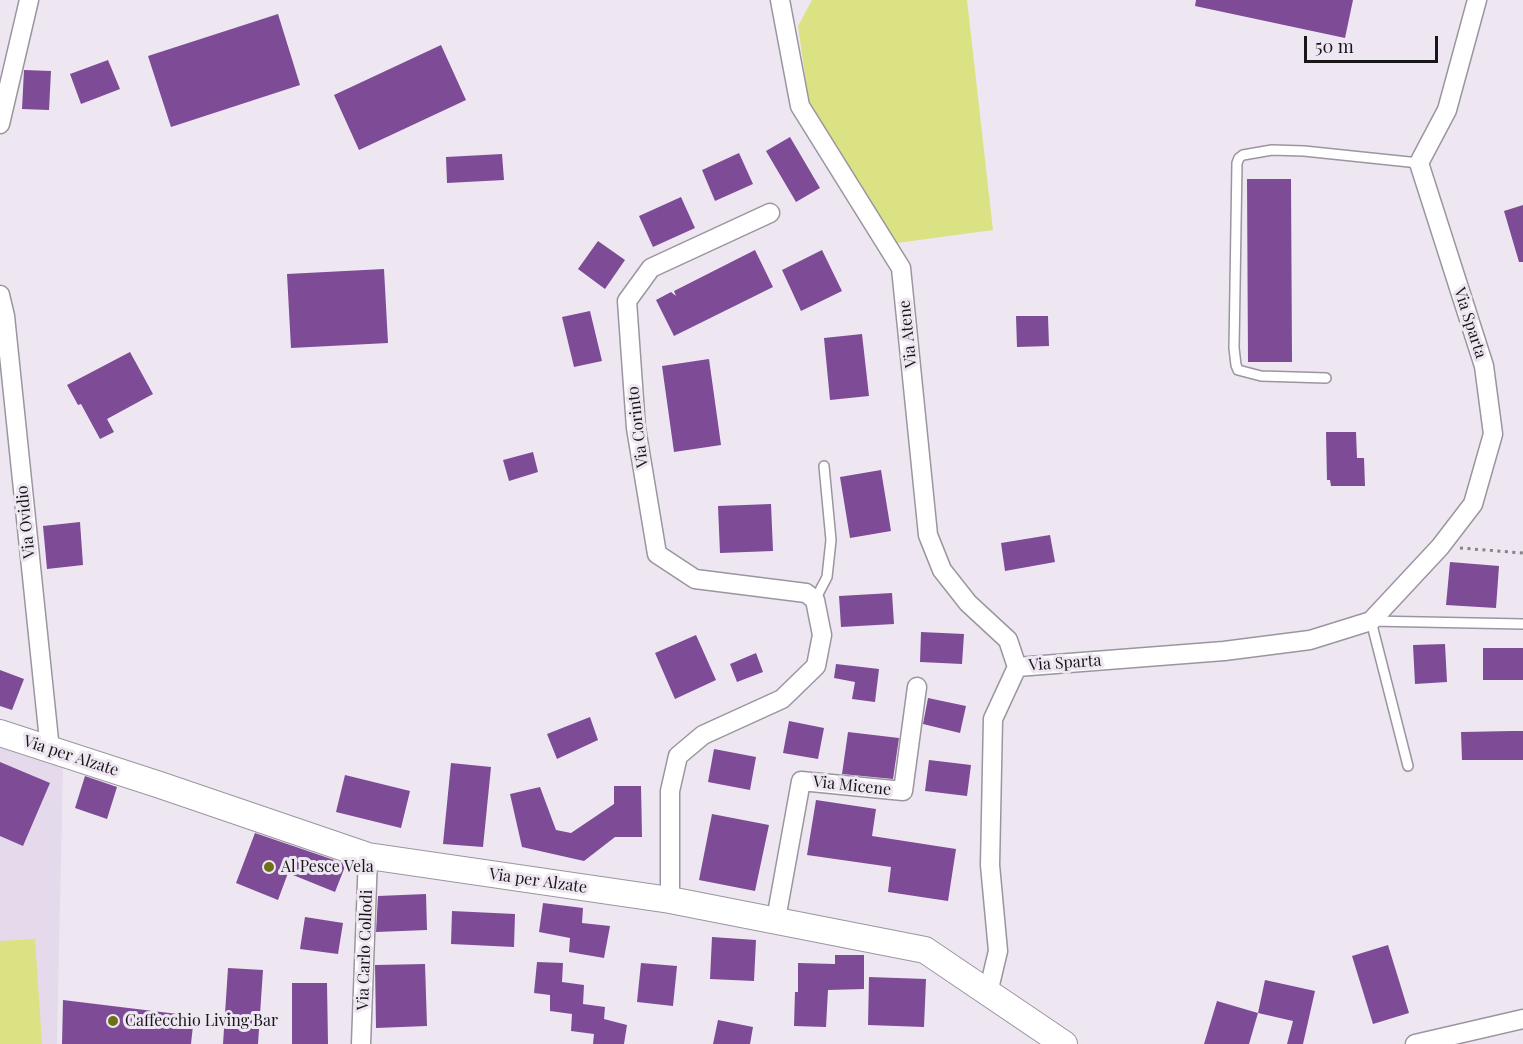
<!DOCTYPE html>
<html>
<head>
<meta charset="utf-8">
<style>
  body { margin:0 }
  #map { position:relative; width:1523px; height:1044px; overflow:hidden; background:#eee7f2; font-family:"Playfair Display",serif }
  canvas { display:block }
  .scale { position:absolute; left:1304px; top:36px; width:134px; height:27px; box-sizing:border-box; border:3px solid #181619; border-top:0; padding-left:8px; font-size:18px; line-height:21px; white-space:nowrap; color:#181619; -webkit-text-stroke:4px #eee7f2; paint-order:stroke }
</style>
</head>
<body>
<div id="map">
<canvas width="1523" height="1044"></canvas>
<div class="scale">50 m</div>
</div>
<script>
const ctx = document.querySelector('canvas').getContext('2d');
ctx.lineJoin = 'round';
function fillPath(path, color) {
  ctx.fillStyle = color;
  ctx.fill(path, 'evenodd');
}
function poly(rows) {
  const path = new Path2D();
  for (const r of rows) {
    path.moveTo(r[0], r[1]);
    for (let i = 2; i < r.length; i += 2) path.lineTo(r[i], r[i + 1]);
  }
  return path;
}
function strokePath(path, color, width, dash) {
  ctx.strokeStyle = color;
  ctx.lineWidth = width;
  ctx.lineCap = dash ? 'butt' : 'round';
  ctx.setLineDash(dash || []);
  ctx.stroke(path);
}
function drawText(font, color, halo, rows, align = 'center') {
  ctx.font = font + ' "Playfair Display",serif';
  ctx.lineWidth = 6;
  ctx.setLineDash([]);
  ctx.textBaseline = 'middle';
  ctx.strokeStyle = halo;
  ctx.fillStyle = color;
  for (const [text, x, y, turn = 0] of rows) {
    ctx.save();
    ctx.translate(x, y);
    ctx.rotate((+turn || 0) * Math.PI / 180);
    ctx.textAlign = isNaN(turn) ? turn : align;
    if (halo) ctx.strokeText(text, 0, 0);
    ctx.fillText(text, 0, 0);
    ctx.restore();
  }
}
fillPath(poly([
  [0,744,63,766,57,1044,0,1044]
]), '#e5daeb');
fillPath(poly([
  [812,0,967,0,993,230,897,243,810,111,798,26],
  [35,939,42,1044,0,1044,0,941]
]), '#dbe283');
fillPath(poly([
  [1196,0,1353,0,1345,38,1195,6],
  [278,14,300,85,171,127,148,56],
  [441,45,466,100,359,150,334,95],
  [108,60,120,89,81,104,70,74],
  [24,70,51,71,49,110,22,109],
  [790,137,820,188,796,202,766,151],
  [739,153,753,184,715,201,702,170],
  [502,154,504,180,447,183,446,157],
  [1247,179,1291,179,1292,362,1248,362],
  [681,197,695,228,653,247,639,216],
  [1523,205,1523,262,1519,262,1504,211],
  [598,241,625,260,605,289,578,269],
  [755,250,773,287,674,336,656,300,671,292,676,296,674,291],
  [822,250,842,291,801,311,782,270],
  [384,269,388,343,291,348,287,274],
  [590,311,602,361,574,367,562,317],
  [1016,316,1048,316,1049,346,1017,347],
  [862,334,869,396,830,400,824,338],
  [130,352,153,394,107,419,114,432,100,439,81,404,78,405,67,385],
  [709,359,721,445,674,452,662,366],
  [1326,432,1356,432,1357,458,1364,458,1365,486,1331,486,1330,480,1327,480],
  [533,452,538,472,509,481,503,460],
  [881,470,891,531,850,538,840,477],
  [771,504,773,551,720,553,718,506],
  [80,522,83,565,47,569,43,526],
  [1050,535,1055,562,1005,571,1001,543],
  [1450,562,1499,566,1496,608,1446,605],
  [892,593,894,624,841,627,839,596],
  [921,632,964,634,962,664,920,662],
  [696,635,716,680,675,699,655,653],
  [1445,644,1447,682,1415,684,1413,645],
  [1483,648,1523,648,1523,680,1483,680],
  [756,653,763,672,737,682,730,664],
  [836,664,879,669,875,702,852,699,855,682,834,678],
  [0,670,24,679,12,710,0,706],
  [928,698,966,706,960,733,923,724],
  [590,717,598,740,557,759,547,734],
  [789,721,824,728,818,759,783,753],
  [1512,731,1523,731,1523,760,1462,760,1461,732],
  [848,732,899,738,893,779,842,774],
  [714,749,756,757,750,790,708,782],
  [929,760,971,765,967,796,925,791],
  [0,762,50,783,23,846,0,836],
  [451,763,491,767,483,847,443,844],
  [345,775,410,791,401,828,336,812],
  [85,776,117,787,107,819,75,808],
  [614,786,641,786,642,837,615,837,584,861,522,847,510,794,540,787,556,830,571,833,614,804],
  [816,800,876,809,872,836,956,849,948,901,888,892,891,867,807,855],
  [712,814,769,825,755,891,699,880],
  [255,833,346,864,335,892,288,873,278,900,236,883],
  [426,894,427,930,376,932,378,896],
  [543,903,583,908,582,923,610,926,604,958,569,952,570,938,539,932],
  [452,911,515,914,514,947,451,944],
  [305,917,343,923,338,954,300,949],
  [712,937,756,940,754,981,710,979],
  [1388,945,1409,1013,1373,1024,1352,956],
  [835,955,864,955,864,989,828,990,826,1027,794,1026,795,992,798,992,798,963,835,964],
  [537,962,563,963,562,982,584,985,583,1004,605,1007,604,1019,627,1025,624,1044,593,1044,594,1034,571,1031,572,1014,550,1011,550,995,534,993],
  [641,963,677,966,673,1006,637,1002],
  [425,964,427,1026,376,1028,375,965],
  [228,968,263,970,258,1044,223,1044],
  [869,977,926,979,924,1027,868,1025],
  [1265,980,1315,991,1303,1044,1287,1044,1293,1021,1258,1013],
  [292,983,327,983,328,1044,292,1044],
  [63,1000,194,1016,191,1044,62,1044],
  [1217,1001,1258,1013,1249,1044,1204,1044],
  [718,1020,753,1027,750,1044,713,1044]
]), '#7e4b97');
const lane = poly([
  [1326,378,1261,376,1238,370,1236,365,1234,348,1237,163,1239,158,1243,155,1272,150,1304,151,1419,163],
  [815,600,827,577,831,540,824,466],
  [1408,766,1371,621,1523,624]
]);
const street = poly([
  [780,0,800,106,901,268,928,535,942,570,968,603,1008,640,1017,667],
  [0,124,29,0],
  [0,295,5,316,50,750],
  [670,900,670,791,678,756,703,735,782,699,816,666,822,635,815,600,806,593,695,579,657,554,636,428,627,301,651,268,770,213],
  [776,919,801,781,903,791,917,687],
  [988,993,998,951,990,865,993,719,1017,667,1224,651,1310,640,1371,621,1440,547,1473,504,1493,434,1484,366,1419,163,1447,110,1477,0],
  [361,1044,368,856],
  [1415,1044,1523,1019]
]);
const secondary = poly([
  [0,733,160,785,368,856,670,900,925,950,1064,1044]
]);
strokePath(lane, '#9b959f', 12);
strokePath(street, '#9b959f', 21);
strokePath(secondary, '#9b959f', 28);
strokePath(poly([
  [1460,548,1523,553]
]), '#878289', 3, [3, 4.5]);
strokePath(lane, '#fff', 9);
strokePath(street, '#fff', 18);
strokePath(secondary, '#fff', 26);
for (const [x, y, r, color] of [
  [269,867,6,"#6c7116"],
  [113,1021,6,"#6c7116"]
]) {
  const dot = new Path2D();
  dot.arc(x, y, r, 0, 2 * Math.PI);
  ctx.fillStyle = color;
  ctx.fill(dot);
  strokePath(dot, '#eee7f2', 2);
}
drawText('16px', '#181619', '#eee7f2', [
  ["Via Sparta",1470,323,72],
  ["Via Atene",908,334,-96],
  ["Via Corinto",638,427,-97],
  ["Via Ovidio",26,522,-96],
  ["Via Sparta",1065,663,-4],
  ["Via per Alzate",71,756,18],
  ["Via Micene",852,786,6],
  ["Via per Alzate",538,881,8],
  ["Via Carlo Collodi",365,950,-88]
]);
drawText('16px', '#181619', '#eee7f2', [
  ["Al Pesce Vela",281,867],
  ["Caffecchio Living Bar",125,1021]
], 'left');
</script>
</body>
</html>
